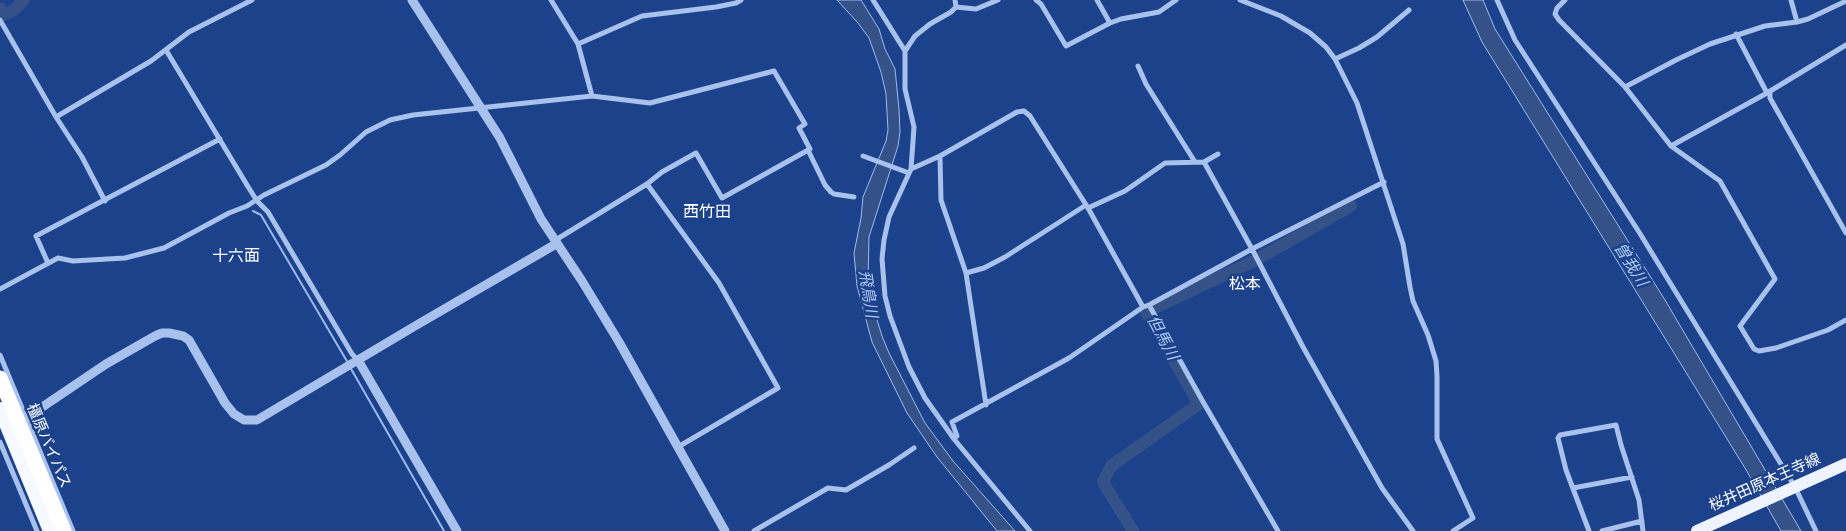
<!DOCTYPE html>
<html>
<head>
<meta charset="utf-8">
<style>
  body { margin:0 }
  canvas { display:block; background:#1c428c }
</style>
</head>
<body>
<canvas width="1846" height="531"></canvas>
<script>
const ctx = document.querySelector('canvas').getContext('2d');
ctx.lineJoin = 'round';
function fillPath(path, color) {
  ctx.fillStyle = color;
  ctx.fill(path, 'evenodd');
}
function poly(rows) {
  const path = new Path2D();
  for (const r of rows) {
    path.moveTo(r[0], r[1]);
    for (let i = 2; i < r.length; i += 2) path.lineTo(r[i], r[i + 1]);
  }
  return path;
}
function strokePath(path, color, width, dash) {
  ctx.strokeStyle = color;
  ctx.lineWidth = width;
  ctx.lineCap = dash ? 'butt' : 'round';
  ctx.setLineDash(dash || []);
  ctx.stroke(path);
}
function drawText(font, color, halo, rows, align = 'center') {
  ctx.font = font + ' "DejaVu Sans","Noto Sans JP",sans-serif';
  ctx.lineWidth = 5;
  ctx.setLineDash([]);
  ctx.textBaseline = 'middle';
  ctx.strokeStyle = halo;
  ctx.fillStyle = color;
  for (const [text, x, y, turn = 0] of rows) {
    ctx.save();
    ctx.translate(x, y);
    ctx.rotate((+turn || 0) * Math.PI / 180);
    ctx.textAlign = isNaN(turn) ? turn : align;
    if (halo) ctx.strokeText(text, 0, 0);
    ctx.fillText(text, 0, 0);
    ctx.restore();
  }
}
const water = poly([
  [837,0,861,0,879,29,885,49,895,69,899,109,900,132,898,146,869,237,868,282,874,310,882,336,889,353,925,423,953,461,1015,531,997,531,937,457,907,413,872,342,857,286,854,253,861,218,863,197,886,141,888,130,886,94,881,72,869,38,858,23,837,0],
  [1463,0,1483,0,1495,29,1665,300,1801,531,1781,531,1745,468,1482,42,1463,0]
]);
fillPath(water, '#355288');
strokePath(water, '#9bbaef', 1);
strokePath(poly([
  [253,211,261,215,348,363],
  [350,367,444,531]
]), '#9bbaef', 2);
strokePath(poly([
  [0,8,3,15,14,10,24,0],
  [1133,531,1103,482,1111,466,1199,404,1146,312,1254,261,1351,206]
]), '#355288', 12);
strokePath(poly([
  [551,0,578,44,592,96],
  [873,0,905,51],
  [955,0,956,7,951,12,930,24,915,36,905,51,905,89,914,127,911,169,889,217,884,240,882,259,885,296,890,316,909,367,925,398,954,439,1030,531],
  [1036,0,1041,4,1066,46,1110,23,1121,19,1159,12,1176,0],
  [1097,0,1110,23],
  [1240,0,1281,16,1310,33,1326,47,1335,59,1357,103,1403,244,1410,287,1413,301,1428,335,1436,361,1437,376,1437,439,1473,518,1453,531],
  [1497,0,1515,40,1639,232,1795,487,1816,531],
  [1565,0,1557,8,1555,14,1559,20,1625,87,1671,146,1720,181,1775,279,1740,326,1754,349,1759,351,1776,348,1828,330,1846,320],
  [1791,0,1797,22],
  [956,7,976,9,998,0],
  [0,20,56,117,82,157,105,201],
  [1736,34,1767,93],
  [578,44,642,16,716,7,736,3,741,0],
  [166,50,247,185,257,201,268,212,352,354,358,360],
  [1335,59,1359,48,1377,37,1409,10],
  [1138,66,1146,84,1195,162],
  [1625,87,1676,60,1710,44,1765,26,1797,22,1808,19,1846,1],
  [1770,91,1770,98,1846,233],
  [56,117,151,61,189,32,252,0],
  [1671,146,1767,93,1846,45],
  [808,150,825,185,831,192,834,194,854,197],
  [863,156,909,173],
  [940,156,941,200,966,273,986,405],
  [1204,162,1252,249,1303,347,1382,488,1413,531],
  [911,169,940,156,1017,112,1024,111,1030,116,1088,208,1143,307],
  [647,184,719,283,778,388,678,447],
  [1088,208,1125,191,1165,163,1204,162,1218,154],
  [48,263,36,236,220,139],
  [966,273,984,268,1005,257,1086,205],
  [0,289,58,258,73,261,125,258,164,248,229,213,247,206,264,195,326,165,340,155,366,132,390,120,413,115,592,96,650,103,774,71,805,124,799,128,810,149,722,198,696,153,662,172,647,184,554,241],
  [1149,305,1252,249,1384,182],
  [0,355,73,531],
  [954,439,957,436,952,422,1069,358,1143,307,1149,305,1202,400,1278,531],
  [0,442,37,531],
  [1573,488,1632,477],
  [754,531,828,488,846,490,889,465,914,448],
  [1589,531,1566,470,1558,438,1560,435,1616,425,1621,445,1639,500,1643,531],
  [1602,531,1642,521]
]), '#a8c1ed', 5);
strokePath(poly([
  [412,0,500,138,541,219,582,281,619,342,725,531],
  [358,360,457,531],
  [26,418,106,364,155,336,162,333,169,333,183,336,189,340,225,403,234,414,244,420,257,420,415,326,556,244]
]), '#a8c1ed', 9);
strokePath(poly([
  [1697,531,1846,464]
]), '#eef3ff', 12);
strokePath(poly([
  [0,409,50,531]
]), '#f6f9ff', 14);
strokePath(poly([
  [0,378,64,531]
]), '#fff', 15);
drawText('15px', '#fff', '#1c428c', [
  ["橿原バイパス",48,446,67],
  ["桜井田原本王寺線",1765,483,-24]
]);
drawText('16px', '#fff', '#1c428c', [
  ["西竹田",707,213],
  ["十六面",236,257],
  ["松本",1245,285]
]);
drawText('italic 16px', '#b3cbf4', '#1c428c', [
  ["曽我川",1630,265,58],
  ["飛鳥川",867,294,81],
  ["但馬川",1162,338,62]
]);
</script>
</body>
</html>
